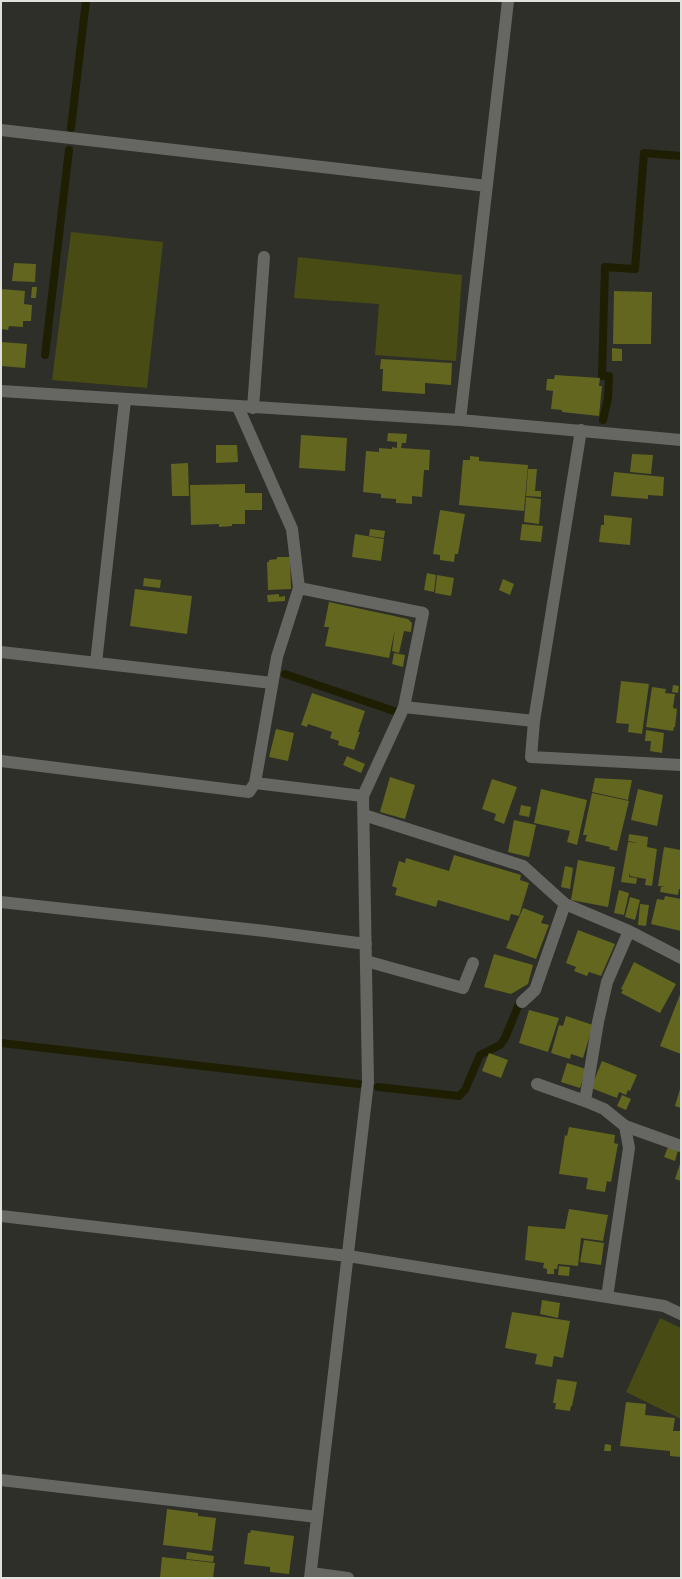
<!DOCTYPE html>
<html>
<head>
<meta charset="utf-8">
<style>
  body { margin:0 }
  #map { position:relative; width:682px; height:1579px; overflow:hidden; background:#2e2f29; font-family:Lora,serif }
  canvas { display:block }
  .frame { position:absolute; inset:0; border:2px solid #e0e0dc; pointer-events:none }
</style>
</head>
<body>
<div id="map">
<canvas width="682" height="1579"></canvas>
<div class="frame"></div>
</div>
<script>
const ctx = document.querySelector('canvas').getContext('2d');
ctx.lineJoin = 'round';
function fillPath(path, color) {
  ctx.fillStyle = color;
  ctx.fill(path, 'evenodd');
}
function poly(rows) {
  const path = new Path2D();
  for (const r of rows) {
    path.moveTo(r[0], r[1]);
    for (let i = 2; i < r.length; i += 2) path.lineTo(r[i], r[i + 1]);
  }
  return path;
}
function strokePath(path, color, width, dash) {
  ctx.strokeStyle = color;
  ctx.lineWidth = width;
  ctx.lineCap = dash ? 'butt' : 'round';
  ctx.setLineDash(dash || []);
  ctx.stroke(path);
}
fillPath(poly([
  [71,232,163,242,147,388,52,380],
  [298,257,462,275,456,361,375,355,379,304,294,298],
  [660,1318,681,1328,681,1419,626,1392]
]), '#484b13');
strokePath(poly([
  [71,128,86,1],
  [45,355,69,150],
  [603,420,608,398,609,376,602,376,605,267,635,269,644,153,681,156],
  [285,674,394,711],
  [1,1043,359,1084],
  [378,1087,459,1096,465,1090,480,1055,500,1045,505,1038,519,1004]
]), '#1e1f02', 8);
fillPath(poly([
  [14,263,36,264,35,282,12,281],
  [32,287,37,287,36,298,31,298],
  [1,289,25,291,24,304,32,305,31,321,23,321,23,327,9,326,8,330,1,329],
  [614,291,652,292,651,344,613,344],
  [1,342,27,344,25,368,1,366],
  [612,348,622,349,622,361,612,361],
  [381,359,452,363,451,385,425,383,425,394,382,391,383,369,380,369],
  [555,375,600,378,599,386,602,386,599,416,562,412,562,410,551,409,553,391,546,390,547,379,554,379],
  [388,433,407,434,406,443,402,443,401,448,430,450,429,470,424,470,422,497,412,496,412,504,396,503,396,499,381,498,381,494,363,492,366,451,379,452,379,448,392,449,392,447,397,448,397,442,387,441],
  [301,435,347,438,345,471,299,468],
  [216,445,237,445,238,462,216,463],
  [632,454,653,455,651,474,630,472],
  [470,456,479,457,479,461,528,465,524,511,459,505,463,460,470,460],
  [188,463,189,496,172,496,171,464],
  [528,469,537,469,535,491,541,491,541,497,526,496],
  [614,472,664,477,663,496,648,495,648,499,611,496],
  [245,484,245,493,262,493,262,510,245,510,245,524,232,524,232,526,219,527,219,524,191,525,190,485],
  [526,497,541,499,539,524,524,522],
  [440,510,465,514,458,554,455,554,454,562,440,560,440,555,433,554],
  [604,515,632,518,630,545,599,542,601,525,604,525],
  [522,524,543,526,541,542,520,540],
  [370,529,385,531,384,538,369,536],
  [355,534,384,539,381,561,352,557],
  [277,557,290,557,291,589,268,590,267,562,269,562,269,560,277,559],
  [427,573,436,575,434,592,424,590],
  [437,575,454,578,451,596,435,593],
  [144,578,161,580,160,588,143,586],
  [503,579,514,584,510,595,499,590],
  [135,589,192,596,187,634,130,626],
  [279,594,279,597,285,596,285,601,268,602,267,595],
  [329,602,408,619,412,623,411,632,404,631,399,653,392,651,395,629,389,658,325,646,329,627,324,627],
  [394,653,405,655,403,667,392,664],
  [621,681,649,684,642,734,628,732,629,724,616,723],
  [673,685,679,686,678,693,672,692],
  [652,687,666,689,665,693,675,694,673,708,677,709,675,727,674,727,673,731,646,727],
  [312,693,365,711,358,732,360,732,354,750,338,745,339,741,330,738,332,732,308,724,307,727,301,725],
  [276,729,294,733,288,761,269,757],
  [646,730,664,733,662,753,650,751,651,741,645,741],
  [347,756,365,764,361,773,343,765],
  [390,777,415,785,405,819,380,812],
  [595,778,632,780,628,800,592,792],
  [492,779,517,787,504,824,494,820,496,814,482,809],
  [541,789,587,800,577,845,567,842,570,831,534,823],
  [638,789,663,795,657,826,631,820],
  [592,793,629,801,617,851,609,849,610,847,585,841,587,835,583,835],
  [521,805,531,807,529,817,519,815],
  [514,820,536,825,529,857,508,852],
  [629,834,648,837,647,847,657,849,652,886,645,885,646,879,630,876,629,873,629,877,637,878,636,884,621,882,628,842,638,843,628,841],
  [664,847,681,850,681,889,679,889,678,895,660,892,661,887,666,887,658,886],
  [454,855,521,875,520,880,529,883,519,916,511,914,509,921,438,900,436,907,395,895,397,888,392,886,399,861,405,863,406,858,449,871],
  [578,860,615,867,608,907,571,900],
  [565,866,573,868,570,889,561,887],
  [619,890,629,893,624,915,614,913],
  [665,896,681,899,681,931,651,924,657,899,664,900],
  [630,897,640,900,635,920,625,917],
  [640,904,649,905,646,926,638,925],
  [523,908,544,916,541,923,549,925,536,959,506,948],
  [578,930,615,944,601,976,589,972,587,976,574,971,576,967,566,963],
  [494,954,533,965,528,984,511,994,484,987],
  [634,962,676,984,660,1013,621,993,623,990,621,989],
  [681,992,681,1054,660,1046],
  [529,1010,559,1018,548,1052,519,1043],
  [566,1016,593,1025,583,1058,571,1054,570,1059,551,1053,559,1025,563,1026],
  [489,1053,508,1060,501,1078,482,1071],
  [602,1061,637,1075,630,1091,628,1090,626,1095,619,1092,617,1098,591,1088],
  [567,1063,586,1069,580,1088,561,1082],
  [680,1089,681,1089,681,1108,675,1106],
  [622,1095,631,1099,626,1110,617,1106],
  [569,1127,615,1135,614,1143,618,1144,611,1182,607,1181,605,1192,586,1189,588,1178,559,1174,565,1135,567,1136],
  [668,1147,678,1150,675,1161,664,1157],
  [680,1164,681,1164,681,1181,675,1179],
  [569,1209,608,1215,603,1241,581,1238,578,1266,558,1264,557,1269,554,1269,554,1274,547,1274,547,1269,543,1268,544,1263,525,1260,528,1226,565,1229],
  [584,1240,604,1243,601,1265,580,1262],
  [559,1266,570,1267,569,1276,558,1275],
  [542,1300,560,1303,558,1318,540,1314],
  [512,1312,570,1321,563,1358,554,1356,552,1367,535,1364,537,1354,505,1348],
  [557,1379,577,1382,572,1406,571,1406,570,1411,555,1409,556,1403,553,1403],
  [626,1402,646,1404,645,1415,675,1418,673,1431,681,1431,681,1457,670,1456,670,1451,620,1446],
  [605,1444,611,1445,611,1451,604,1451],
  [167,1509,198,1513,198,1516,216,1518,212,1551,163,1545],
  [251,1530,294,1536,289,1574,270,1572,270,1567,244,1564,248,1533,250,1533],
  [187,1552,214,1556,213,1562,186,1559],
  [162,1557,215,1563,213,1578,160,1578]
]), '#63661e');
strokePath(poly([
  [366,961,463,988,473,963],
  [522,1002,535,990,565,904],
  [537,1084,585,1101],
  [625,1126,681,1146]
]), '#666663', 12);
strokePath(poly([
  [1,130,487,186],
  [1,391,460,420,681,440],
  [253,408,264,257],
  [460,420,508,1],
  [299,588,423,613,404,707],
  [1,652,272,683],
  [96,663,125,400],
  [534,721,531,757,681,765],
  [1,761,249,792,255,783,277,657,299,588,292,529,238,407],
  [255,783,363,796],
  [364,815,523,866,565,904,629,931,681,958],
  [1,902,265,931,366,944],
  [1,1216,348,1256,664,1306,681,1314],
  [607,1297,629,1148,625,1126,604,1109,585,1101,598,1022,607,982,629,931],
  [1,1480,317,1517],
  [311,1573,348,1578],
  [310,1578,368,1082,363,796,404,707,534,721,581,430]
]), '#666663', 12);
</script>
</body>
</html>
